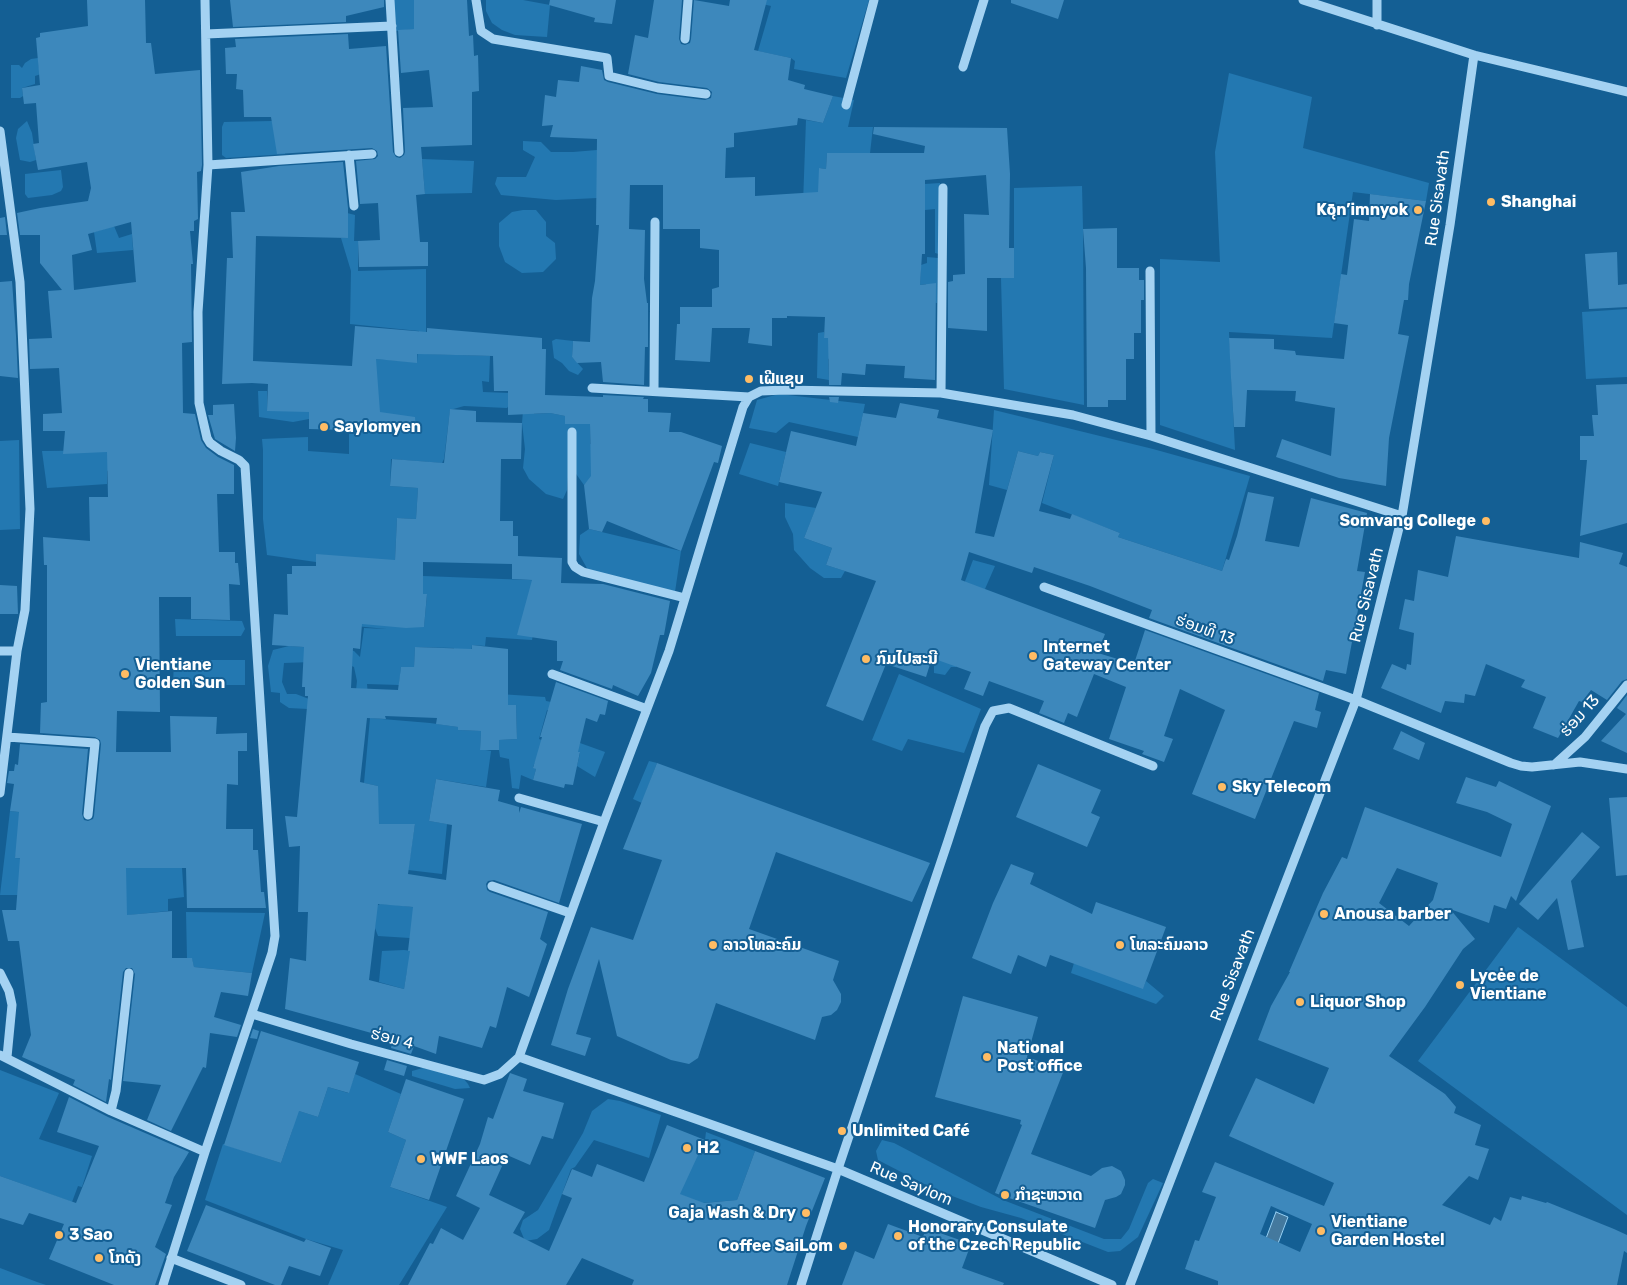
<!DOCTYPE html>
<html>
<head>
<meta charset="utf-8">
<style>
  body { margin:0 }
  canvas { display:block; background:#145f94 }
</style>
</head>
<body>
<canvas width="1627" height="1285"></canvas>
<script>
const ctx = document.querySelector('canvas').getContext('2d');
ctx.lineJoin = 'round';
function fillPath(path, color) {
  ctx.fillStyle = color;
  ctx.fill(path, 'evenodd');
}
function poly(rows) {
  const path = new Path2D();
  for (const r of rows) {
    path.moveTo(r[0], r[1]);
    for (let i = 2; i < r.length; i += 2) path.lineTo(r[i], r[i + 1]);
  }
  return path;
}
function strokePath(path, color, width, dash) {
  ctx.strokeStyle = color;
  ctx.lineWidth = width;
  ctx.lineCap = dash ? 'butt' : 'round';
  ctx.setLineDash(dash || []);
  ctx.stroke(path);
}
function drawText(font, color, halo, rows, align = 'center') {
  ctx.font = font + ' Rubik,"Noto Sans Lao",sans-serif';
  ctx.lineWidth = 4;
  ctx.setLineDash([]);
  ctx.textBaseline = 'middle';
  ctx.strokeStyle = halo;
  ctx.fillStyle = color;
  for (const [text, x, y, turn = 0] of rows) {
    ctx.save();
    ctx.translate(x, y);
    ctx.rotate((+turn || 0) * Math.PI / 180);
    ctx.textAlign = isNaN(turn) ? turn : align;
    if (halo) ctx.strokeText(text, 0, 0);
    ctx.fillText(text, 0, 0);
    ctx.restore();
  }
}
fillPath(poly([
  [393,0,414,0,414,29,396,31],
  [486,0,523,0,550,5,547,37,515,35,502,30,492,23,486,11],
  [746,0,869,0,846,78,794,69,795,61,791,58,758,51,771,6],
  [38,58,39,69,41,74,35,76,35,84,22,88,23,96,20,98,11,98,11,65,19,65,22,68,25,63,31,59],
  [1229,73,1312,97,1303,148,1429,183,1426,201,1353,192,1332,338,1229,332,1235,450,1160,425,1160,259,1220,262,1215,152],
  [833,96,854,100,848,127,873,127,870,153,827,153,826,169,819,168,857,187,803,204,806,120,823,123],
  [27,121,32,133,36,160,30,162,20,160,16,138,18,129],
  [272,121,286,140,285,154,226,158,222,155,222,127,224,122],
  [523,141,541,142,551,152,573,152,597,150,597,198,556,200,501,195,495,184,497,177,526,177,535,157,523,150],
  [422,159,474,161,472,193,425,194],
  [61,170,63,187,61,191,52,195,28,198,25,194,25,174],
  [940,183,939,254,935,253,935,209,925,210,925,184],
  [1082,186,1083,229,1084,405,1004,389,1001,278,1014,278,1014,188],
  [523,210,536,210,546,222,546,236,555,243,556,259,543,272,522,273,505,262,499,246,499,223,512,212],
  [347,213,355,215,354,241,358,241,358,271,426,269,426,354,490,356,489,382,482,381,483,392,510,393,511,403,507,408,464,406,450,410,444,459,442,463,391,459,390,486,418,488,416,519,397,518,395,560,316,562,267,555,263,519,263,450,262,439,308,437,308,451,349,454,349,408,376,359,417,362,419,331,350,324,351,271,341,238,348,238],
  [114,226,119,238,132,234,133,250,97,253,94,232],
  [927,257,938,258,937,303,925,302,926,284,920,285,921,265,927,263],
  [1627,309,1627,377,1586,379,1582,312],
  [824,332,824,338,868,338,828,359,829,380,817,378,818,333],
  [556,339,573,341,572,357,583,369,578,375,569,371,562,363,554,358,552,341],
  [258,391,267,391,267,410,309,405,309,419,293,422,259,417],
  [779,394,865,404,858,437,789,422,776,433,749,428,757,400],
  [533,399,534,414,550,413,565,416,565,424,590,424,590,444,620,447,584,485,569,464,567,490,563,499,546,494,529,479,523,468,525,449,522,423,523,411],
  [994,410,1153,449,1250,476,1222,571,1118,537,1120,533,1042,503,1054,455,1040,452,1038,456,1018,451,1007,490,989,485],
  [19,440,20,529,0,530,0,441],
  [750,443,786,452,778,486,739,474],
  [149,450,107,471,107,484,47,488,42,451],
  [785,503,816,508,804,538,832,548,826,565,845,571,841,578,824,578,810,568,794,550,793,534,785,517],
  [589,529,681,551,675,592,588,570,579,554,580,535],
  [973,560,995,566,985,589,956,667,951,667,945,675,934,673,934,664],
  [423,576,555,581,534,628,532,640,486,637,485,646,472,645,471,656,453,669,454,648,415,647,414,667,401,667,399,685,367,684,368,696,354,708,357,681,354,667,340,661,284,663,282,682,287,694,296,694,309,699,308,709,289,708,280,702,280,693,271,692,268,666,273,650,289,646,330,649,332,646,354,651,360,657,364,628,387,629,344,625,345,622,424,627,427,595,423,594],
  [175,619,242,621,245,629,241,636,176,636],
  [174,660,245,660,245,685,173,685],
  [899,674,981,709,964,753,908,739,902,751,872,740],
  [499,694,545,697,546,701,557,703,555,712,547,710,539,739,544,741,533,767,536,769,533,780,521,775,519,789,512,788,509,759,500,757,499,750,499,740,517,739,516,705,498,705],
  [370,718,430,723,458,727,458,730,481,731,480,749,491,751,486,787,436,779,429,821,447,824,442,874,408,870,415,824,378,824,378,786,364,783],
  [580,743,605,752,595,777,577,766,580,753,576,751],
  [649,761,657,763,642,803,633,799],
  [10,811,26,813,15,858,65,860,18,895,0,895],
  [126,867,182,868,184,897,168,899,168,911,129,915,118,924],
  [380,904,396,905,427,909,410,938,378,936,375,928,376,906],
  [186,912,265,913,252,973,194,967,192,959,187,958],
  [1518,927,1627,1007,1627,1215,1418,1061],
  [404,950,420,952,417,973,407,971,404,989,379,982,382,951],
  [1074,963,1143,988,1146,981,1164,996,1156,1004,1071,973],
  [423,1068,462,1077,468,1084,470,1088,455,1089,412,1076,412,1071],
  [0,1070,59,1093,39,1139,92,1156,82,1187,78,1186,72,1202,0,1176],
  [355,1074,401,1094,388,1132,406,1140,390,1187,447,1207,399,1285,328,1285,343,1250,306,1239,205,1200,223,1144,281,1163,293,1128,293,1109,318,1117,328,1087,348,1093],
  [608,1099,620,1101,661,1115,649,1158,594,1140,575,1167,571,1169,549,1230,537,1239,525,1241,520,1229,523,1220,538,1210,583,1133,592,1111],
  [706,1132,755,1151,737,1200,702,1203,668,1190,705,1140],
  [882,1140,894,1143,1003,1200,1104,1239,1121,1239,1129,1229,1148,1183,1153,1179,1163,1183,1138,1237,1120,1251,1108,1252,1021,1218,981,1207,934,1189,878,1160,876,1151],
  [0,1268,37,1282,46,1285,0,1285]
]), '#2378b1');
const water = poly([
  [1276,1212,1288,1217,1277,1246,1265,1241,1276,1212]
]);
fillPath(water, '#44799e');
strokePath(water, '#96d0f4', 1);
fillPath(poly([
  [87,0,145,0,146,43,151,43,155,74,200,70,202,165,201,171,197,172,198,219,194,221,194,231,190,231,193,264,191,264,192,342,182,343,183,413,195,414,201,440,206,448,218,457,234,465,234,494,217,494,219,552,235,552,235,563,238,563,240,585,229,584,230,620,191,619,191,597,159,597,160,712,117,711,116,752,171,752,170,716,217,717,216,734,247,733,247,751,238,751,238,785,227,784,226,829,253,829,253,850,258,850,261,892,264,892,266,908,187,908,186,868,126,868,127,915,172,911,172,958,192,958,194,967,252,973,248,996,221,992,214,1017,241,1025,237,1037,210,1033,206,1068,203,1067,171,1131,147,1120,161,1085,123,1081,135,974,132,968,126,968,123,972,111,1080,109,1079,106,1102,73,1085,75,1080,22,1057,31,1035,19,941,8,941,2,910,16,910,20,858,15,858,19,812,10,811,14,784,7,783,9,771,14,771,15,764,18,765,20,744,88,749,82,814,84,820,88,821,93,819,94,816,101,744,100,740,95,737,40,733,41,703,47,702,47,565,44,565,43,537,90,541,89,497,108,497,107,452,63,454,65,431,43,431,43,414,62,413,59,368,30,369,29,339,52,338,48,291,62,290,40,263,40,235,20,235,17,213,40,208,88,201,91,188,87,162,38,170,33,144,39,143,36,103,24,104,22,88,40,85,36,38,40,37,40,33,88,26],
  [131,222,136,282,74,290,72,255,92,250,88,234],
  [230,0,384,0,384,7,346,16,346,22,233,27],
  [414,0,467,0,469,36,473,35,474,56,478,55,479,91,472,92,472,145,421,147,425,194,416,195,420,242,428,242,428,266,359,267,358,241,380,240,378,203,360,204,356,161,375,159,378,156,377,151,372,148,277,154,271,117,244,117,243,90,236,89,237,74,226,74,225,48,236,47,235,39,348,34,349,49,386,46,393,152,396,157,400,158,404,155,405,152,403,108,433,107,429,70,401,73,398,30,414,29],
  [550,0,616,0,612,24,594,22,595,18,549,5],
  [654,0,682,0,679,39,681,44,685,45,690,43,691,39,694,0,729,6,730,0,767,0,754,50,791,58,788,80,805,85,804,89,833,96,823,123,798,118,797,125,734,133,734,147,726,148,725,178,755,177,755,196,818,192,819,168,826,169,827,153,924,153,925,146,873,134,874,127,1007,128,1010,174,1009,248,1014,248,1014,278,987,278,987,331,948,328,948,282,953,281,953,275,965,274,964,214,989,215,986,175,925,180,925,254,922,254,920,285,936,283,935,380,904,378,905,366,866,364,865,375,842,373,841,385,829,385,828,338,824,338,825,317,787,316,787,318,772,318,772,346,748,343,750,328,712,328,710,362,675,360,677,324,680,324,680,307,712,307,712,289,719,287,719,250,700,248,700,229,663,229,663,185,630,185,629,229,645,230,644,279,647,303,648,303,648,347,645,347,644,385,603,382,601,362,577,363,572,357,573,341,590,342,592,298,595,281,599,225,596,225,597,139,550,137,553,125,542,126,545,95,556,97,558,80,579,82,581,66,602,70,604,80,608,82,657,94,705,100,711,98,712,92,707,88,659,82,628,74,635,35,648,38],
  [1011,0,1064,0,1058,19,1011,3],
  [343,162,348,208,348,238,256,236,253,361,352,366,355,326,427,332,427,328,542,338,542,349,546,349,545,395,603,397,603,395,644,397,643,399,648,399,648,412,671,413,669,432,681,432,722,446,718,463,714,462,681,551,607,521,602,532,589,529,584,485,591,476,590,424,565,424,565,416,550,413,508,415,508,391,494,391,493,356,417,354,417,363,376,359,380,412,415,417,416,432,309,429,309,412,267,411,268,384,252,383,222,384,227,258,233,258,231,212,245,212,241,172,279,166],
  [1370,194,1426,201,1409,284,1408,300,1404,300,1398,334,1409,336,1389,438,1386,486,1339,478,1276,457,1282,439,1331,456,1335,408,1295,401,1296,391,1247,390,1245,427,1234,427,1231,378,1229,338,1274,339,1274,349,1295,351,1296,355,1344,359,1348,325,1334,323,1341,274,1347,275,1354,219,1369,221],
  [5,217,7,235,0,235,0,218],
  [1117,228,1117,268,1139,268,1139,280,1144,280,1144,300,1141,300,1141,333,1134,333,1134,359,1126,359,1126,400,1108,400,1108,407,1087,407,1086,268,1083,229],
  [1617,252,1618,285,1627,284,1627,307,1589,309,1585,254],
  [12,281,16,336,18,378,0,376,0,282],
  [1627,384,1627,523,1580,536,1587,460,1580,460,1580,436,1594,436,1592,415,1598,415,1596,385],
  [829,397,839,397,838,403,830,402],
  [900,403,939,410,937,418,993,430,975,533,994,537,1018,451,1038,456,1040,452,1054,455,1039,511,1070,519,1072,514,1120,533,1118,537,1222,571,1226,559,1229,560,1237,536,1248,492,1274,497,1265,541,1299,547,1311,498,1367,513,1357,571,1365,572,1346,674,1326,670,1323,681,1149,618,1152,610,1090,586,1034,567,1032,573,969,552,961,580,1105,634,1098,653,1134,664,1145,630,1319,693,1315,710,1321,712,1317,728,1294,721,1255,819,1192,794,1225,710,1180,689,1164,736,1173,739,1164,762,1142,754,1144,751,1109,739,1126,687,1094,674,1077,717,1068,713,1064,723,1039,713,1044,701,989,681,983,696,964,689,971,672,932,658,926,677,886,664,863,721,826,706,876,581,826,565,832,548,804,538,822,492,779,482,786,452,791,431,856,446,863,413,896,418],
  [234,404,236,438,235,451,215,439,208,415,213,415,213,405],
  [450,409,476,411,476,422,522,423,521,459,501,459,500,521,513,521,513,536,518,536,518,556,562,558,561,583,603,584,670,601,664,635,660,635,651,673,638,696,613,685,612,689,560,670,563,661,557,661,557,641,517,635,532,580,512,579,512,564,423,562,423,594,427,594,424,627,406,628,362,624,360,649,353,648,351,688,398,690,401,667,414,667,415,647,472,649,472,645,508,649,508,705,516,705,517,739,499,740,499,750,480,750,481,731,458,730,458,727,436,724,437,718,385,716,386,719,367,718,360,782,378,786,379,824,415,824,408,874,446,880,452,825,429,821,436,779,500,790,498,801,519,807,519,813,521,807,582,824,559,903,494,880,488,881,486,884,487,890,490,892,548,912,540,939,547,944,529,997,507,987,496,1028,490,1026,482,1048,439,1036,436,1054,414,1046,411,1054,391,1048,393,1039,285,1009,290,958,306,961,308,912,298,912,300,846,289,847,285,816,297,817,308,696,305,696,305,687,302,687,304,647,272,645,274,614,288,615,287,574,292,574,292,566,316,566,316,554,395,560,397,518,416,519,418,488,390,486,392,459,444,463],
  [378,904,413,907,408,951,410,951,404,989,369,980],
  [1456,536,1579,558,1580,542,1623,553,1619,564,1627,567,1627,679,1622,681,1607,700,1591,690,1582,702,1579,701,1558,738,1533,728,1546,697,1521,687,1525,680,1486,664,1475,696,1465,694,1464,703,1445,701,1441,713,1381,688,1392,664,1406,670,1407,664,1411,665,1414,633,1399,629,1405,599,1414,601,1418,570,1448,577],
  [0,585,17,586,18,614,0,614],
  [556,682,608,701,605,715,600,714,597,722,586,718,578,752,580,752,573,785,565,784,564,788,533,780,536,769,533,768,542,737,540,737],
  [1627,695,1627,753,1601,741,1626,714,1617,708],
  [1401,731,1425,743,1419,760,1393,749],
  [657,763,930,863,912,902,776,852,749,929,839,961,833,980,841,994,841,1002,837,1010,831,1015,822,1017,815,1040,716,1003,698,1058,689,1064,671,1060,617,1036,599,959,576,1034,591,1038,585,1056,551,1045,568,989,591,927,633,940,662,860,623,849],
  [1038,764,1101,790,1091,813,1100,817,1087,847,1016,817],
  [1466,777,1496,787,1499,781,1551,806,1516,901,1511,896,1506,909,1494,905,1489,923,1450,909,1475,939,1463,949,1425,1007,1389,1056,1445,1094,1456,1107,1454,1113,1481,1125,1475,1145,1489,1149,1478,1180,1469,1176,1442,1205,1490,1225,1494,1217,1501,1221,1510,1197,1521,1200,1522,1196,1546,1203,1547,1202,1614,1229,1627,1235,1627,1253,1624,1251,1617,1285,1218,1285,1218,1281,1185,1269,1195,1240,1199,1241,1216,1197,1202,1192,1215,1162,1324,1206,1334,1183,1229,1136,1256,1078,1314,1104,1329,1068,1258,1040,1271,1006,1290,972,1289,972,1323,893,1342,857,1347,859,1365,807,1501,857,1512,824,1487,812,1456,803],
  [1397,868,1438,883,1433,900,1409,926,1379,903],
  [1271,1206,1312,1224,1300,1252,1260,1234],
  [1627,797,1627,875,1616,876,1609,798],
  [1582,832,1600,847,1571,881,1584,947,1568,950,1557,898,1538,920,1519,904],
  [1011,864,1034,873,1030,884,1092,914,1096,902,1166,927,1143,989,1050,955,1046,967,1018,955,1011,974,972,958,993,903],
  [963,996,1038,1017,1027,1057,1064,1070,1031,1154,1091,1176,1102,1168,1112,1166,1121,1171,1125,1180,1125,1185,1121,1194,1116,1197,1105,1200,1095,1228,995,1193,1022,1125,1020,1124,1021,1120,935,1097],
  [253,1029,259,1031,257,1039,250,1038],
  [261,1031,359,1062,349,1093,328,1087,318,1117,299,1111,281,1163,224,1145],
  [387,1060,407,1066,404,1076,384,1070],
  [510,1073,527,1079,523,1091,564,1103,553,1139,542,1136,530,1165,507,1155,489,1195,525,1212,513,1233,549,1251,572,1198,562,1194,572,1169,592,1177,597,1164,644,1182,667,1125,705,1140,680,1194,704,1203,737,1200,755,1151,825,1178,806,1226,787,1285,632,1285,634,1280,582,1258,566,1285,408,1285,430,1243,433,1244,441,1228,463,1240,480,1208,456,1196,480,1144,488,1117,493,1119],
  [406,1079,464,1099,429,1200,390,1187,406,1140,388,1132],
  [69,1097,108,1117,189,1152,174,1177,165,1203,172,1205,155,1247,166,1254,155,1285,114,1285,49,1259,64,1224,29,1213,23,1225,0,1218,0,1176,76,1203,99,1146,57,1132],
  [206,1205,304,1242,306,1239,331,1248,320,1276,289,1266,281,1285,275,1285,187,1251],
  [888,1224,923,1237,926,1228,971,1244,962,1268,1004,1283,1003,1285,842,1285,855,1251,874,1259]
]), '#3d88bc');
strokePath(poly([
  [390,0,399,152],
  [476,0,481,31,493,39,607,58,609,76,658,88,706,94],
  [1303,0,1474,55,1627,92],
  [1377,0,1377,25],
  [206,34,392,26],
  [685,39,688,0],
  [963,67,984,0],
  [846,105,874,0],
  [0,131,20,282,30,509,25,610,17,651,0,793],
  [349,155,354,206],
  [208,165,372,154],
  [1150,271,1151,436],
  [592,388,749,397,761,391,785,390,941,393,1073,415,1151,436,1402,516],
  [654,390,655,222],
  [941,393,943,188],
  [572,432,572,562,575,567,583,572,685,598],
  [1044,587,1356,700,1511,763,1521,766,1532,767,1580,762,1627,769],
  [0,651,17,651],
  [552,674,647,709],
  [7,737,95,743,88,815],
  [1554,765,1585,737,1627,685],
  [519,798,604,822],
  [492,886,570,913],
  [0,973,9,991,12,1005,7,1057],
  [252,1014,351,1044,484,1080,500,1074,519,1057,604,822,669,651,743,407,749,397],
  [0,1055,111,1111,205,1152],
  [519,1057,838,1169,1112,1285],
  [111,1111,116,1091,129,973],
  [171,1258,241,1285],
  [163,1285,205,1152,272,953,275,936,245,466,239,460,221,451,210,443,207,438,199,403,198,312,208,165,205,0],
  [801,1285,838,1169,948,841,985,726,993,711,1009,708,1153,766],
  [1130,1285,1356,700,1402,516,1450,225,1474,55]
]), '#a4d2f2', 9);
for (const [x, y, r, color] of [
  [1491,202,5,"#ffbc64"],
  [1418,210,5,"#ffbc64"],
  [749,379,5,"#ffbc64"],
  [324,427,5,"#ffbc64"],
  [1486,521,5,"#ffbc64"],
  [1033,656,5,"#ffbc64"],
  [866,659,5,"#ffbc64"],
  [125,674,5,"#ffbc64"],
  [1222,787,5,"#ffbc64"],
  [1324,914,5,"#ffbc64"],
  [713,945,5,"#ffbc64"],
  [1120,945,5,"#ffbc64"],
  [1460,985,5,"#ffbc64"],
  [1300,1002,5,"#ffbc64"],
  [987,1057,5,"#ffbc64"],
  [842,1131,5,"#ffbc64"],
  [687,1148,5,"#ffbc64"],
  [421,1159,5,"#ffbc64"],
  [1005,1195,5,"#ffbc64"],
  [806,1213,5,"#ffbc64"],
  [1321,1231,5,"#ffbc64"],
  [59,1235,5,"#ffbc64"],
  [898,1236,5,"#ffbc64"],
  [843,1246,5,"#ffbc64"],
  [99,1258,5,"#ffbc64"]
]) {
  const dot = new Path2D();
  dot.arc(x, y, r, 0, 2 * Math.PI);
  ctx.fillStyle = color;
  ctx.fill(dot);
  strokePath(dot, '#145f94', 2);
}
drawText('16px', '#fff', '#145f94', [
  ["Rue Sisavath",1438,198,-82],
  ["Rue Sisavath",1367,595,-76],
  ["ຮ່ອມທີ 13",1205,630,20],
  ["ຮ່ອມ 13",1580,716,-48],
  ["Rue Sisavath",1233,975,-69],
  ["ຮ່ອມ 4",392,1039,15],
  ["Rue Saylom",911,1184,23]
]);
drawText('bold 16px', '#fff', '#145f94', [
  ["Shanghai",1501,202],
  ["Kǭn’imnyok",1408,210,"right"],
  ["ເຝີແຊບ",759,379],
  ["Saylomyen",334,427],
  ["Somvang College",1476,521,"right"],
  ["Internet",1043,647],
  ["Gateway Center",1043,665],
  ["ກົມໄປສະນີ",876,659],
  ["Vientiane",135,665],
  ["Golden Sun",135,683],
  ["Sky Telecom",1232,787],
  ["Anousa barber",1334,914],
  ["ລາວໂທລະຄົມ",723,945],
  ["ໂທລະຄົມລາວ",1130,945],
  ["Lycėe de",1470,976],
  ["Vientiane",1470,994],
  ["Liquor Shop",1310,1002],
  ["National",997,1048],
  ["Post office",997,1066],
  ["Unlimited Café",852,1131],
  ["H2",697,1148],
  ["WWF Laos",431,1159],
  ["ກໍາຊະຫວາດ",1015,1195],
  ["Gaja Wash & Dry",796,1213,"right"],
  ["Vientiane",1331,1222],
  ["Garden Hostel",1331,1240],
  ["Honorary Consulate",908,1227],
  ["of the Czech Republic",908,1245],
  ["3 Sao",69,1235],
  ["Coffee SaiLom",833,1246,"right"],
  ["ໂກດັງ",109,1258]
], 'left');
</script>
</body>
</html>
